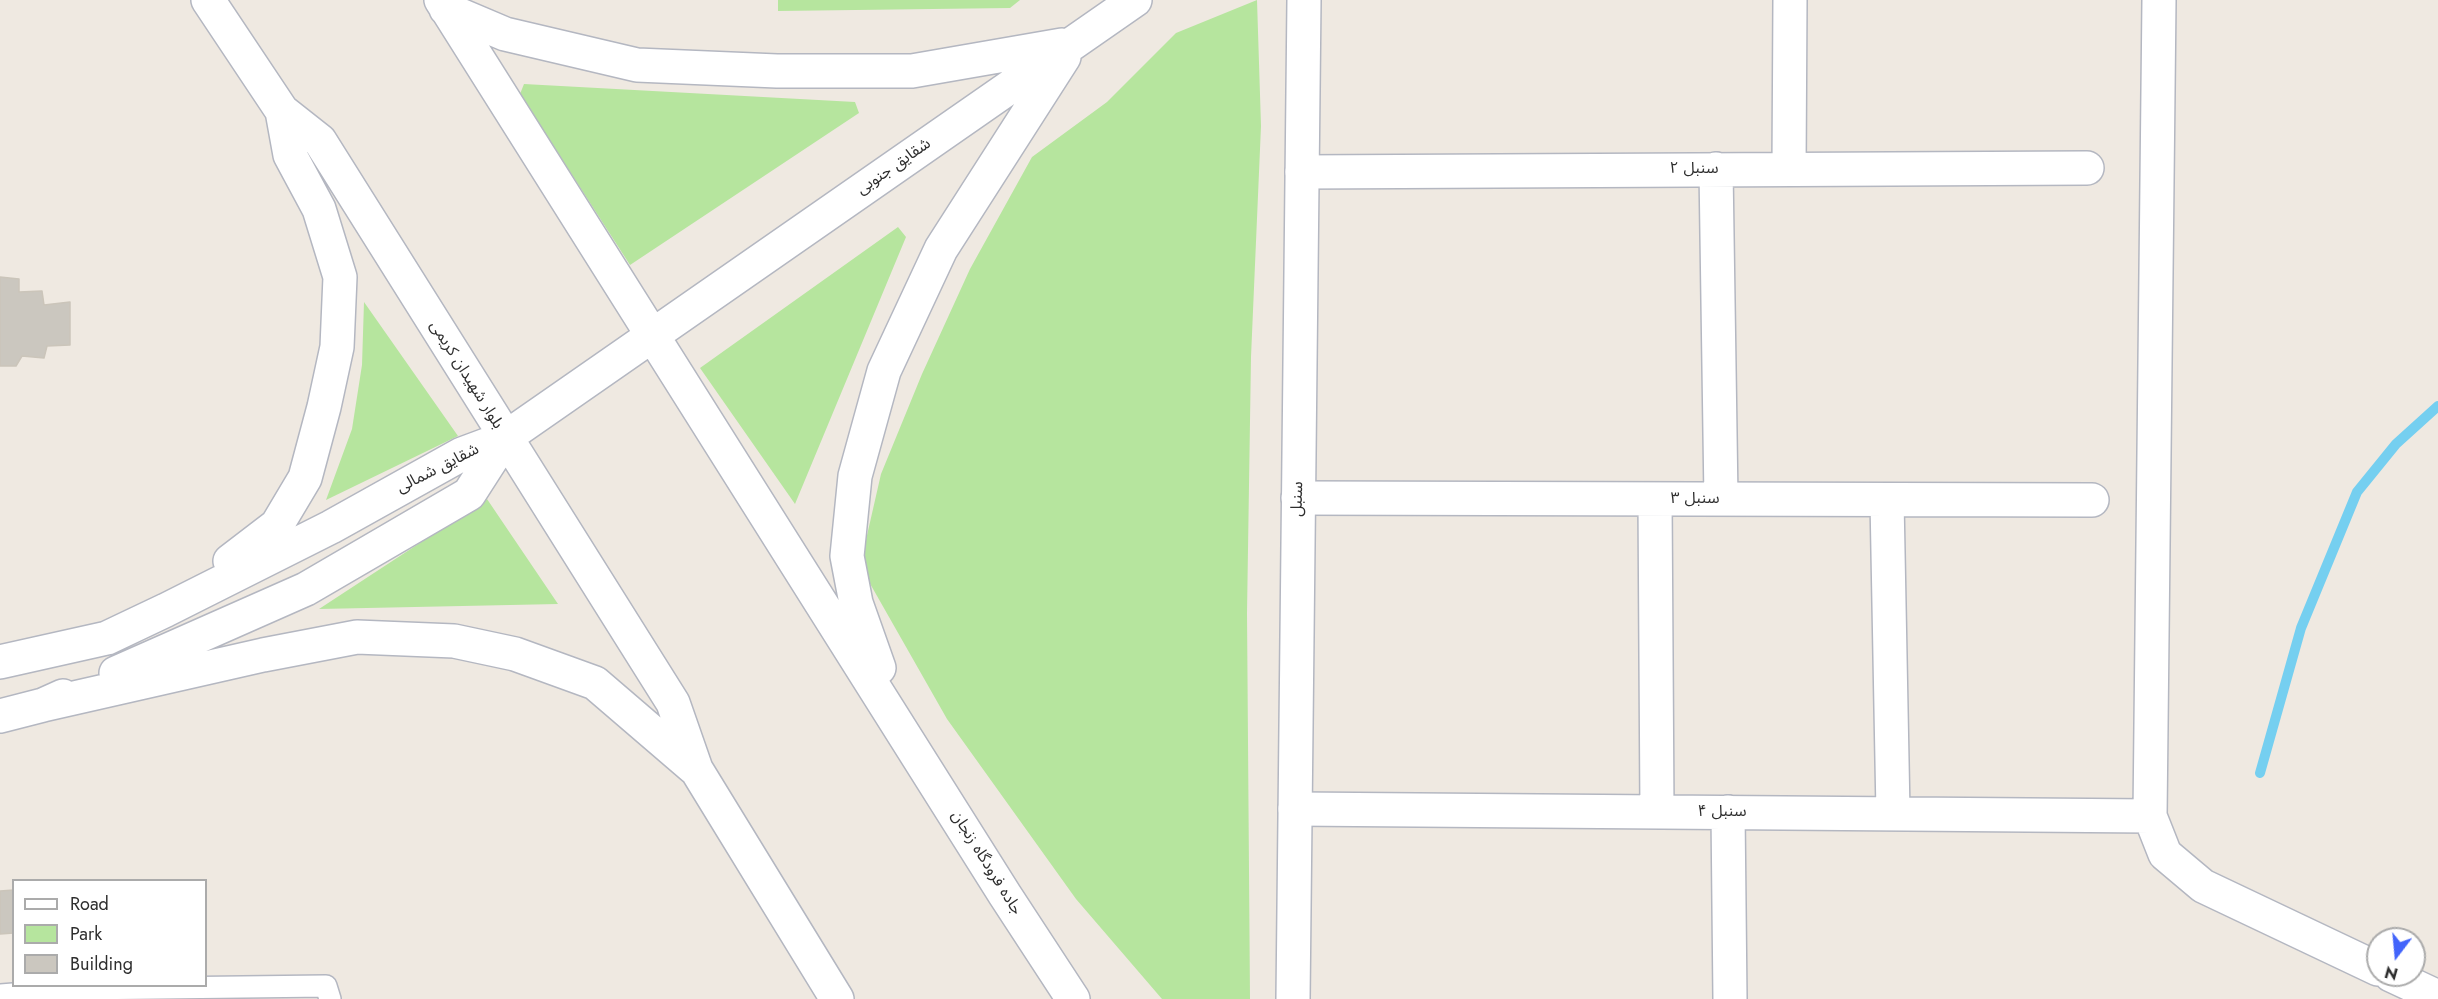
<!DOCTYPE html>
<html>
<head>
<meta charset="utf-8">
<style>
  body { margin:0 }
  #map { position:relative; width:2438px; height:999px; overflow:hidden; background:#efe9e1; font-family:Jost,sans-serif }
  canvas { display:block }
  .legend { position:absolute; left:12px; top:879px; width:195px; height:108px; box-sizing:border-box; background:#fff; border:2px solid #ababab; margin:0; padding:8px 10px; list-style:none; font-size:18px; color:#2e2e2e }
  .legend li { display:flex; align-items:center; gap:12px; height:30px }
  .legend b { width:30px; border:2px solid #ababab }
  .north { position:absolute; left:2366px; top:927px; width:60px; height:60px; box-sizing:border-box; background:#fff; border:2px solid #ababab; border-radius:50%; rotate:196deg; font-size:16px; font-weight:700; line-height:24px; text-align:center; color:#2e2e2e }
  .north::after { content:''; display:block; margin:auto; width:21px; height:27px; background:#4264fb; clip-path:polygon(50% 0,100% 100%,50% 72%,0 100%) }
</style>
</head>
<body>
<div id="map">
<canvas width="2438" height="999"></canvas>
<ul class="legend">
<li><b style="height:8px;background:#fff"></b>Road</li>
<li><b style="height:16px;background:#b6e59e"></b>Park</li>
<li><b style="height:16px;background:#cbc7bf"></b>Building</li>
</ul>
<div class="north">N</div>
</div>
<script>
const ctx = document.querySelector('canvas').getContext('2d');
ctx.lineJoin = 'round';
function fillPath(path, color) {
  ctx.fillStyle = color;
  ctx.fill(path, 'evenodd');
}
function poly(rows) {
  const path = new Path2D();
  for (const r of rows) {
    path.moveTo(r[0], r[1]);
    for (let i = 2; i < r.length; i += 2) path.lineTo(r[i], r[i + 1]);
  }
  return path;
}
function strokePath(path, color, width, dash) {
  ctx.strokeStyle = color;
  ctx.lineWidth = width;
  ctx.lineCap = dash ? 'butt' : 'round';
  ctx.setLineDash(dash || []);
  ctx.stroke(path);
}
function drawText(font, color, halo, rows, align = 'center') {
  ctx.font = font + ' Jost,"Noto Sans Arabic",sans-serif';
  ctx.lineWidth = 5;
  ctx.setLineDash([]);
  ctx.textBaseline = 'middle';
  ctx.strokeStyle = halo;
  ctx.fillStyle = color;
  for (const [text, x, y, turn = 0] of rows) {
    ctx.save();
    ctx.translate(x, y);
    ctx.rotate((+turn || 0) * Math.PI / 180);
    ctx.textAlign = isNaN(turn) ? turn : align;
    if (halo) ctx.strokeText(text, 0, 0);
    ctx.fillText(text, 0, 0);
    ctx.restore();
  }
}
fillPath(poly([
  [778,0,1020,0,1010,8,778,11],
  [1257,0,1261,126,1251,357,1247,613,1250,999,1162,999,1076,899,947,719,860,566,881,474,922,374,970,269,1032,157,1107,102,1176,33],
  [524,84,855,102,859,113,630,265,520,94],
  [898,227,906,237,795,504,700,368],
  [364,302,458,436,326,500,352,429,362,365],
  [487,499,558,604,319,609]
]), '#b6e59e');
strokePath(poly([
  [2260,773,2301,628,2357,492,2396,444,2438,406]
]), '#75cff0', 10);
const building = poly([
  [0,277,19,279,19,292,42,291,44,305,70,302,70,345,47,346,44,358,22,356,16,366,0,366,0,277],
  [14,890,14,933,0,934,0,891,14,890]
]);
fillPath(building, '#cbc7bf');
strokePath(building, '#cbc5ba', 1.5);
const lane = poly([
  [0,995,75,989,326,986,330,999]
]);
const street = poly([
  [2159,0,2150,816,2165,854,2203,886,2378,969],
  [1716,169,1721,499],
  [1789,169,1790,0],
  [1302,172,2087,168],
  [1298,498,2092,500],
  [1655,499,1657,812],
  [1887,500,1893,813],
  [1295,809,2150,816],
  [1728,812,1730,999],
  [2391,975,2438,997]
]);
const secondary = poly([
  [208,0,282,111,320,141,673,703,696,769,837,999],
  [441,0,1005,895,1073,999],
  [446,9,505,34,637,65,777,71,912,71,1062,45],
  [230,561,277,525,305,478,324,407,337,347,340,277,319,209,290,155,282,111],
  [0,662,107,638,166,610,331,527,462,454,505,438,1135,0],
  [879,668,856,603,847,556,855,476,884,371,941,249,1064,57],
  [116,673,306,589,469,494,505,438],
  [43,705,263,655,357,637,454,641,515,654,595,683,694,768],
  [0,716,43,705,63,696],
  [1293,999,1304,0]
]);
strokePath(lane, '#b4b7c1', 24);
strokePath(street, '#b4b7c1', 36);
strokePath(secondary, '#b4b7c1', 36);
strokePath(lane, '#fff', 21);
strokePath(street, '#fff', 33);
strokePath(secondary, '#fff', 33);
drawText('16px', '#2e2e2e', '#fff', [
  ["شقایق جنوبی",894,167,-35],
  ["سنبل ۲",1694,169],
  ["بلوار شهیدان کریمی",466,375,58],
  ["شقایق شمالی",438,469,-27],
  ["سنبل",1298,499,-89],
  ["سنبل ۳",1695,499],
  ["سنبل ۴",1722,812],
  ["جاده فرودگاه زنجان",986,863,58]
]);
</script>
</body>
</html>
